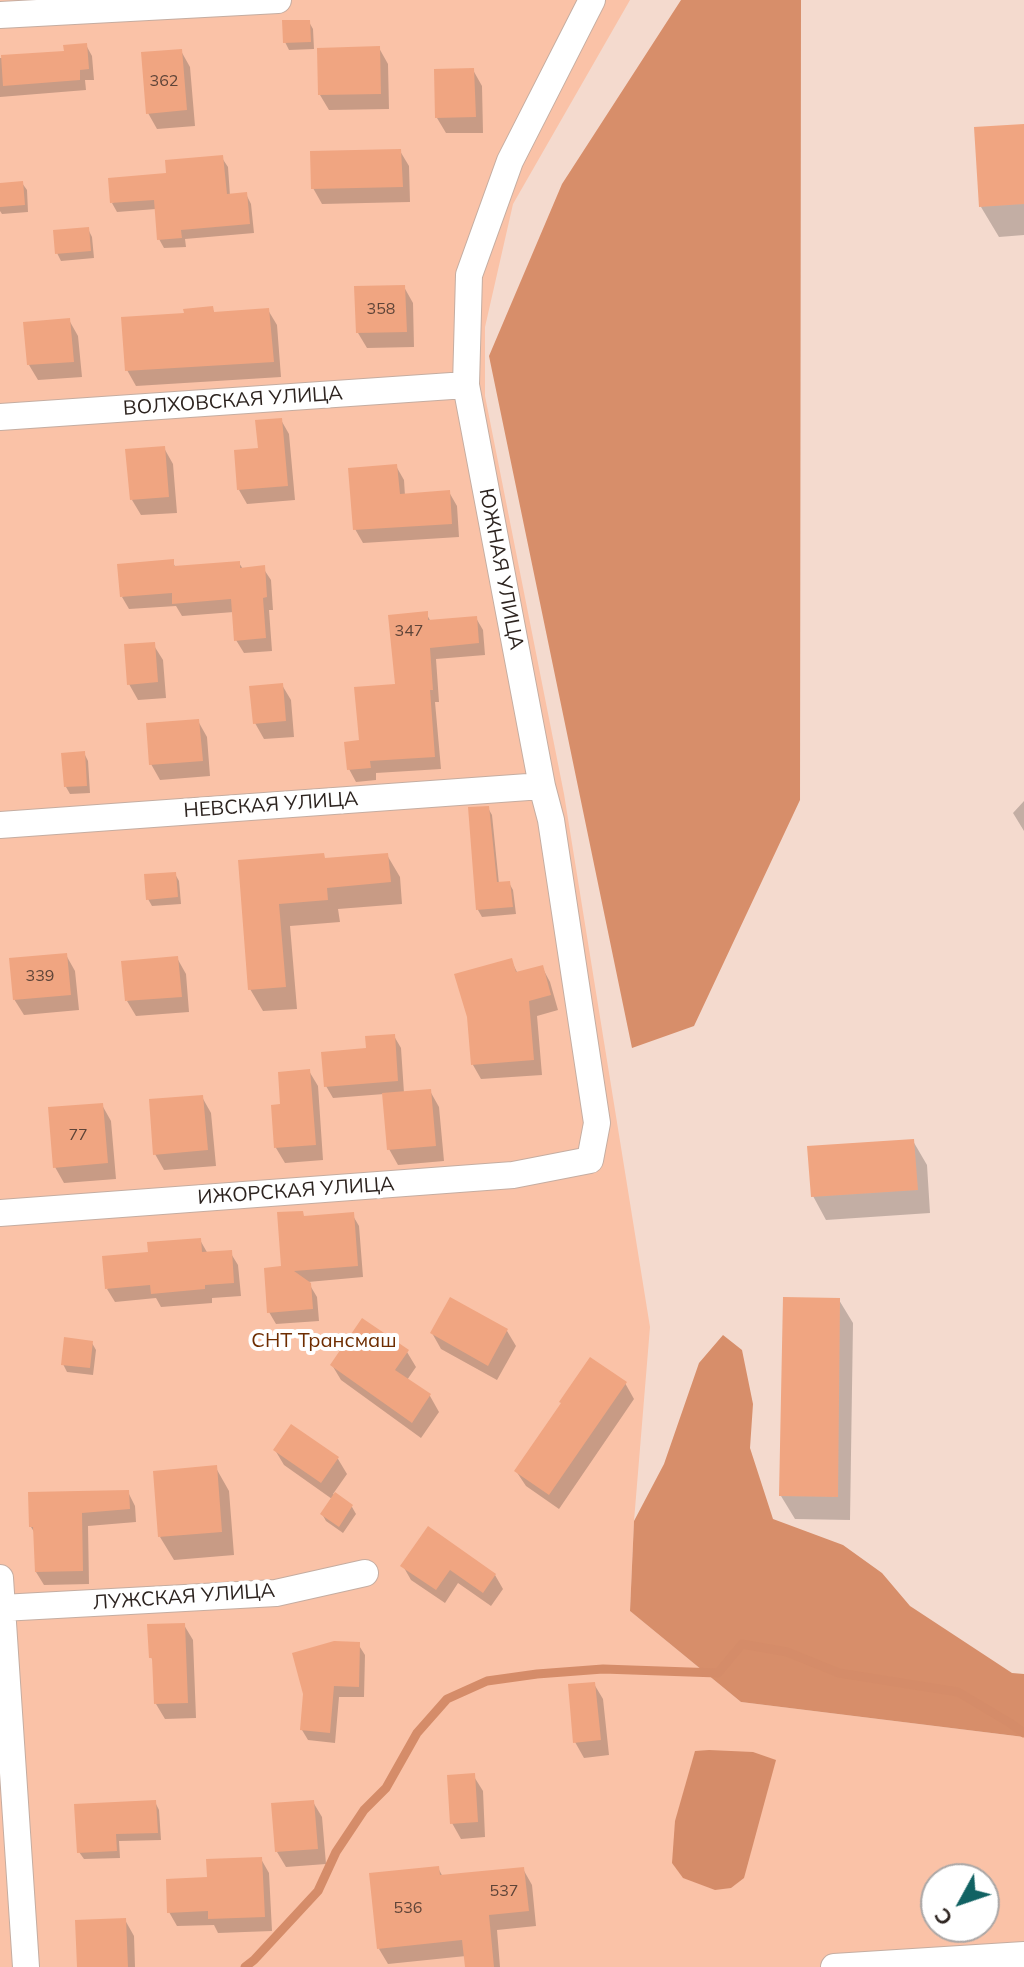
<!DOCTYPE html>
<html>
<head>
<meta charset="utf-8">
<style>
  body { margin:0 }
  #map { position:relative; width:1024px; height:1967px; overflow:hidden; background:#f4dace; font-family:Mulish,sans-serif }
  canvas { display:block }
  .north { position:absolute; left:920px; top:1863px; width:80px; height:80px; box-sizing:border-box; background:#fff; border:2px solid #aba7a6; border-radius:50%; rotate:230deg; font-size:22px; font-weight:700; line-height:32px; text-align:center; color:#2d2420 }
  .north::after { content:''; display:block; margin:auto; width:28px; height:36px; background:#116263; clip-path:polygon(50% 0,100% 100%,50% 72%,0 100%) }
</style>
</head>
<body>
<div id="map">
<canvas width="1024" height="1967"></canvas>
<div class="north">С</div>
</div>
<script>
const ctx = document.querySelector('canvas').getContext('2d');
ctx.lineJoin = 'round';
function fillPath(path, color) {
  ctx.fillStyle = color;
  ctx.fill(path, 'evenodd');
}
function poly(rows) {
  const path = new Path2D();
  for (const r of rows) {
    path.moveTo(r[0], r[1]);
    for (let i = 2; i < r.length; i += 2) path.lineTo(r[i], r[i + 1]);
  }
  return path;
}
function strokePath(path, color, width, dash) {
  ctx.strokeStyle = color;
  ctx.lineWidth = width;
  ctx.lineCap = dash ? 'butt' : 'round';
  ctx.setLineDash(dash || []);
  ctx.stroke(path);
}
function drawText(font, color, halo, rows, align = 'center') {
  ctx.font = font + ' Mulish,sans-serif';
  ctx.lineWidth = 8;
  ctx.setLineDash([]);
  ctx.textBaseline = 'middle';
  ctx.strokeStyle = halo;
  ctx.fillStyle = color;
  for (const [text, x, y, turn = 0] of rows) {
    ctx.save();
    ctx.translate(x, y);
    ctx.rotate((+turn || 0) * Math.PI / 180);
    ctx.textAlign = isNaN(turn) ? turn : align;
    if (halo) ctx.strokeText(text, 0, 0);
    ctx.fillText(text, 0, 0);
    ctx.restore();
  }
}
fillPath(poly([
  [0,0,630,0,513,204,485,327,485,396,564,794,650,1327,634,1521,630,1611,741,1702,1024,1737,1024,1967,0,1967],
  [936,1879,984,1879,984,1927,936,1927]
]), '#fac2a7');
fillPath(poly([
  [681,0,801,0,800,800,694,1026,632,1048,489,356,562,184],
  [723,1335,742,1350,753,1404,750,1448,773,1519,843,1545,882,1573,910,1606,1012,1673,1024,1674,1024,1737,741,1702,630,1611,634,1521,664,1464,699,1363]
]), '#d78e6a');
fillPath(poly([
  [709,1750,753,1752,776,1760,744,1878,731,1888,715,1890,683,1878,672,1863,675,1821,695,1751]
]), '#d58c69');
fillPath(poly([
  [309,22,313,29,314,49,289,50,285,42],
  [86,45,92,56,94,80,85,80,86,90,0,97,0,58,66,52],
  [379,48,388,64,389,109,329,110,320,95],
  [181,51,190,67,195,126,157,129,148,113],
  [473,70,482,86,483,133,446,133,437,118],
  [1024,126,1024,235,999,237,981,207],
  [400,151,409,166,410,202,322,204,313,188],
  [222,158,228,167,230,196,246,194,251,204,254,233,185,239,186,247,164,248,159,239,156,209,117,212,112,203,168,175],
  [22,183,27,190,28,212,2,214,0,211,0,185],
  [88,229,92,237,94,258,61,261,57,253],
  [404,287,413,303,414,347,367,348,358,333],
  [212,308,215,314,268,310,277,325,281,377,136,386,127,370,186,314],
  [69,320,78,336,82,377,38,380,29,365],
  [281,420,289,434,295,500,247,504,239,490],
  [164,448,173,464,177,513,141,515,132,500],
  [396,466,404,480,405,496,449,492,457,506,459,537,363,543,355,529],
  [172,561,176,568,239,563,243,569,263,568,271,580,273,610,269,610,272,651,244,653,236,640,234,612,182,616,176,606,129,609,122,597],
  [426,613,431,622,476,618,483,630,485,655,436,659,439,702,435,702,441,769,376,773,376,780,356,782,349,769,361,742,397,686],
  [153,644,163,660,166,698,138,700,129,684],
  [282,685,291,700,294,737,264,739,255,723],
  [198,721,207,737,210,776,160,780,151,764],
  [84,753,88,761,90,793,70,794,66,787],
  [1024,801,1024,831,1013,813],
  [488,808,492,815,499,884,509,883,513,890,516,914,482,917,478,910],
  [387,855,400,877,402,904,338,909,340,922,290,926,297,1009,263,1011,250,989,240,862,326,860],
  [175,874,179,881,181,904,152,906,148,899],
  [66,955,75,971,79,1010,24,1015,14,999],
  [177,958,186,974,189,1012,136,1016,127,1001],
  [511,960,518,974,542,967,550,982,558,1010,537,1016,542,1075,481,1079,473,1065,469,1017],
  [394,1036,401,1048,404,1093,430,1091,439,1107,444,1161,398,1165,389,1149,384,1094,333,1098,326,1086,368,1050],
  [309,1071,318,1086,323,1160,285,1163,276,1148,273,1107,283,1106],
  [202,1097,211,1113,216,1166,164,1170,155,1154],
  [102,1105,111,1121,116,1179,64,1183,55,1167],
  [913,1141,927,1165,930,1213,826,1220,813,1196],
  [352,1214,359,1226,363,1277,308,1282,317,1297,319,1321,276,1324,269,1312,283,1268,305,1218],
  [200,1240,208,1254,230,1252,238,1265,241,1296,212,1298,212,1303,161,1307,156,1298,115,1302,107,1289,150,1254],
  [839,1300,853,1323,850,1520,795,1519,781,1496],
  [507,1331,516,1346,497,1380,441,1349,432,1333],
  [92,1343,96,1350,93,1375,67,1372,63,1364],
  [407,1352,416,1367,407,1380,430,1396,439,1412,421,1438,341,1380,332,1365],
  [625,1383,634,1399,559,1509,526,1486,516,1471],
  [275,1450,338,1459,347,1474,333,1494,352,1507,356,1514,343,1533,326,1521,322,1514,332,1499,284,1465],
  [216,1468,229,1491,234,1555,174,1560,160,1537],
  [128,1492,135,1506,136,1522,88,1526,89,1584,44,1585,36,1572,36,1535,31,1527],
  [428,1529,495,1575,503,1589,491,1606,458,1583,445,1603,411,1580,403,1566],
  [184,1625,193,1640,196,1718,165,1719,156,1704,154,1663,151,1657],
  [358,1644,365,1655,364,1697,339,1697,335,1743,308,1740,302,1730],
  [594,1684,603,1699,609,1755,584,1758,575,1742],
  [473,1775,483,1791,485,1837,461,1839,452,1823],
  [155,1802,159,1810,161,1840,119,1841,120,1858,84,1859,79,1852],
  [313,1802,322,1817,326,1864,286,1867,277,1852],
  [261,1859,269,1873,272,1931,218,1933,214,1925,177,1926,169,1912,209,1879],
  [438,1868,443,1877,523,1869,532,1885,536,1926,497,1930,500,1967,467,1967,466,1956,388,1964,379,1949],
  [125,1920,134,1936,135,1967,79,1967]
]), '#0003');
strokePath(poly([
  [245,1967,254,1960,318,1891,336,1852,364,1810,386,1788,417,1733,447,1699,487,1681,537,1674,603,1669,718,1673,742,1644,787,1652,839,1673,958,1692,1010,1723,1024,1733]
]), '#d58c69', 9);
fillPath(poly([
  [282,20,310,20,311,42,283,43],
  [87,43,89,69,80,70,80,80,3,86,1,55,64,51,63,45],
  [380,46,381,94,318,95,317,48],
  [182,49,187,110,146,114,141,52],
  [474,68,476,117,435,118,434,69],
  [1024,124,1024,204,979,207,974,127],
  [401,149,403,187,311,189,310,151],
  [223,155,227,194,247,192,250,224,181,230,182,238,157,240,154,200,110,203,108,178,166,173,165,160],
  [23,181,25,205,0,207,0,183],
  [89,227,91,251,55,254,53,230],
  [405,285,407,332,356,333,354,286],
  [213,306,214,312,269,308,274,362,125,371,121,317,184,313,183,309],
  [70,318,74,362,27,365,23,322],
  [282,418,288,486,237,490,234,450,258,448,255,420],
  [165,446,169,497,130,500,125,449],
  [397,464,400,494,450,490,452,524,353,530,348,468],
  [174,559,174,566,240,561,240,568,265,565,267,597,263,598,266,638,234,641,231,599,172,604,172,593,120,597,117,564],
  [428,611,428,620,477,616,479,643,430,648,433,690,430,690,435,757,370,761,371,768,347,770,344,742,359,740,354,687,395,684,388,615],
  [155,642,158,682,127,685,124,644],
  [283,683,286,721,253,724,249,686],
  [199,719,203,761,149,765,146,723],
  [85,751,87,786,64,787,61,753],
  [489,806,497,882,510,881,513,907,476,910,468,807],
  [324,853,325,858,388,853,391,882,327,888,328,900,279,904,286,987,248,990,238,860],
  [176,872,178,897,146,900,144,874],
  [67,953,71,995,13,1000,9,958],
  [178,956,182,997,125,1001,121,961],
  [512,958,516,972,543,965,551,995,529,1001,534,1060,471,1065,467,1017,454,974],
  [395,1034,398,1081,324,1087,321,1052,366,1048,365,1036],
  [310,1069,316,1145,274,1148,271,1105,280,1104,278,1072],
  [431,1089,436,1146,387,1150,382,1093],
  [203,1095,208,1150,153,1155,149,1099],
  [103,1103,108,1163,53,1168,48,1107],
  [914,1139,918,1190,811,1197,807,1146],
  [303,1211,304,1216,354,1212,358,1266,294,1271,311,1283,313,1309,267,1313,264,1268,281,1266,277,1212],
  [201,1238,202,1252,232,1250,234,1283,205,1285,205,1289,151,1294,150,1285,105,1289,102,1256,148,1252,147,1242],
  [450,1297,508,1329,488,1366,430,1333],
  [783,1297,840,1298,838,1497,779,1496],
  [362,1318,409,1350,395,1370,431,1394,412,1423,330,1365],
  [64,1337,93,1341,90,1368,61,1365],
  [590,1357,627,1382,549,1495,514,1471,561,1403,559,1402],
  [291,1424,339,1457,321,1483,273,1450],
  [217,1465,222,1532,158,1537,153,1471],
  [129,1490,130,1509,82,1513,83,1571,35,1572,33,1527,29,1527,28,1492],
  [335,1492,353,1505,339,1527,320,1514],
  [428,1526,496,1574,483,1593,450,1570,436,1590,400,1566],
  [185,1623,188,1703,154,1704,152,1658,149,1658,147,1624],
  [334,1641,360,1642,359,1687,334,1686,330,1733,300,1730,303,1694,292,1653],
  [595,1682,601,1740,573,1743,568,1684],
  [475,1773,478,1822,450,1824,447,1775],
  [156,1800,158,1833,116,1834,117,1851,77,1853,74,1804],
  [314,1800,318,1849,275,1852,271,1803],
  [262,1857,265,1917,208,1919,208,1911,167,1913,166,1879,207,1877,206,1859],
  [439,1866,440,1875,524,1867,529,1911,489,1915,494,1967,465,1967,462,1940,377,1949,369,1873],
  [126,1918,128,1967,77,1967,75,1920]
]), '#f0a581');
const street = poly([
  [0,15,278,0],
  [0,417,466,385],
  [0,825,542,786],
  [0,1213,513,1175,590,1160,597,1123,551,820,542,786,466,385,469,275,510,161,592,0],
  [0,1578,26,1967],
  [2,1608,276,1593,365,1573],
  [834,1967,1024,1955]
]);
strokePath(street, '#c5ada1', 28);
strokePath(street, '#fff', 26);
drawText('16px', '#5e4438', null, [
  ["362",164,81],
  ["358",381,309],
  ["347",409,631],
  ["339",40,976],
  ["77",78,1135],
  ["537",504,1891],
  ["536",408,1908]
]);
drawText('20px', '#2d2420', '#fff', [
  ["ВОЛХОВСКАЯ УЛИЦА",233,401,-4],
  ["ЮЖНАЯ УЛИЦА",501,569,79],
  ["НЕВСКАЯ УЛИЦА",271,805,-4],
  ["ИЖОРСКАЯ УЛИЦА",296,1191,-4],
  ["ЛУЖСКАЯ УЛИЦА",184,1597,-4]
]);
drawText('20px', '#6f2d01', '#fff', [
  ["СНТ Трансмаш",324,1341]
]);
</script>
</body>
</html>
